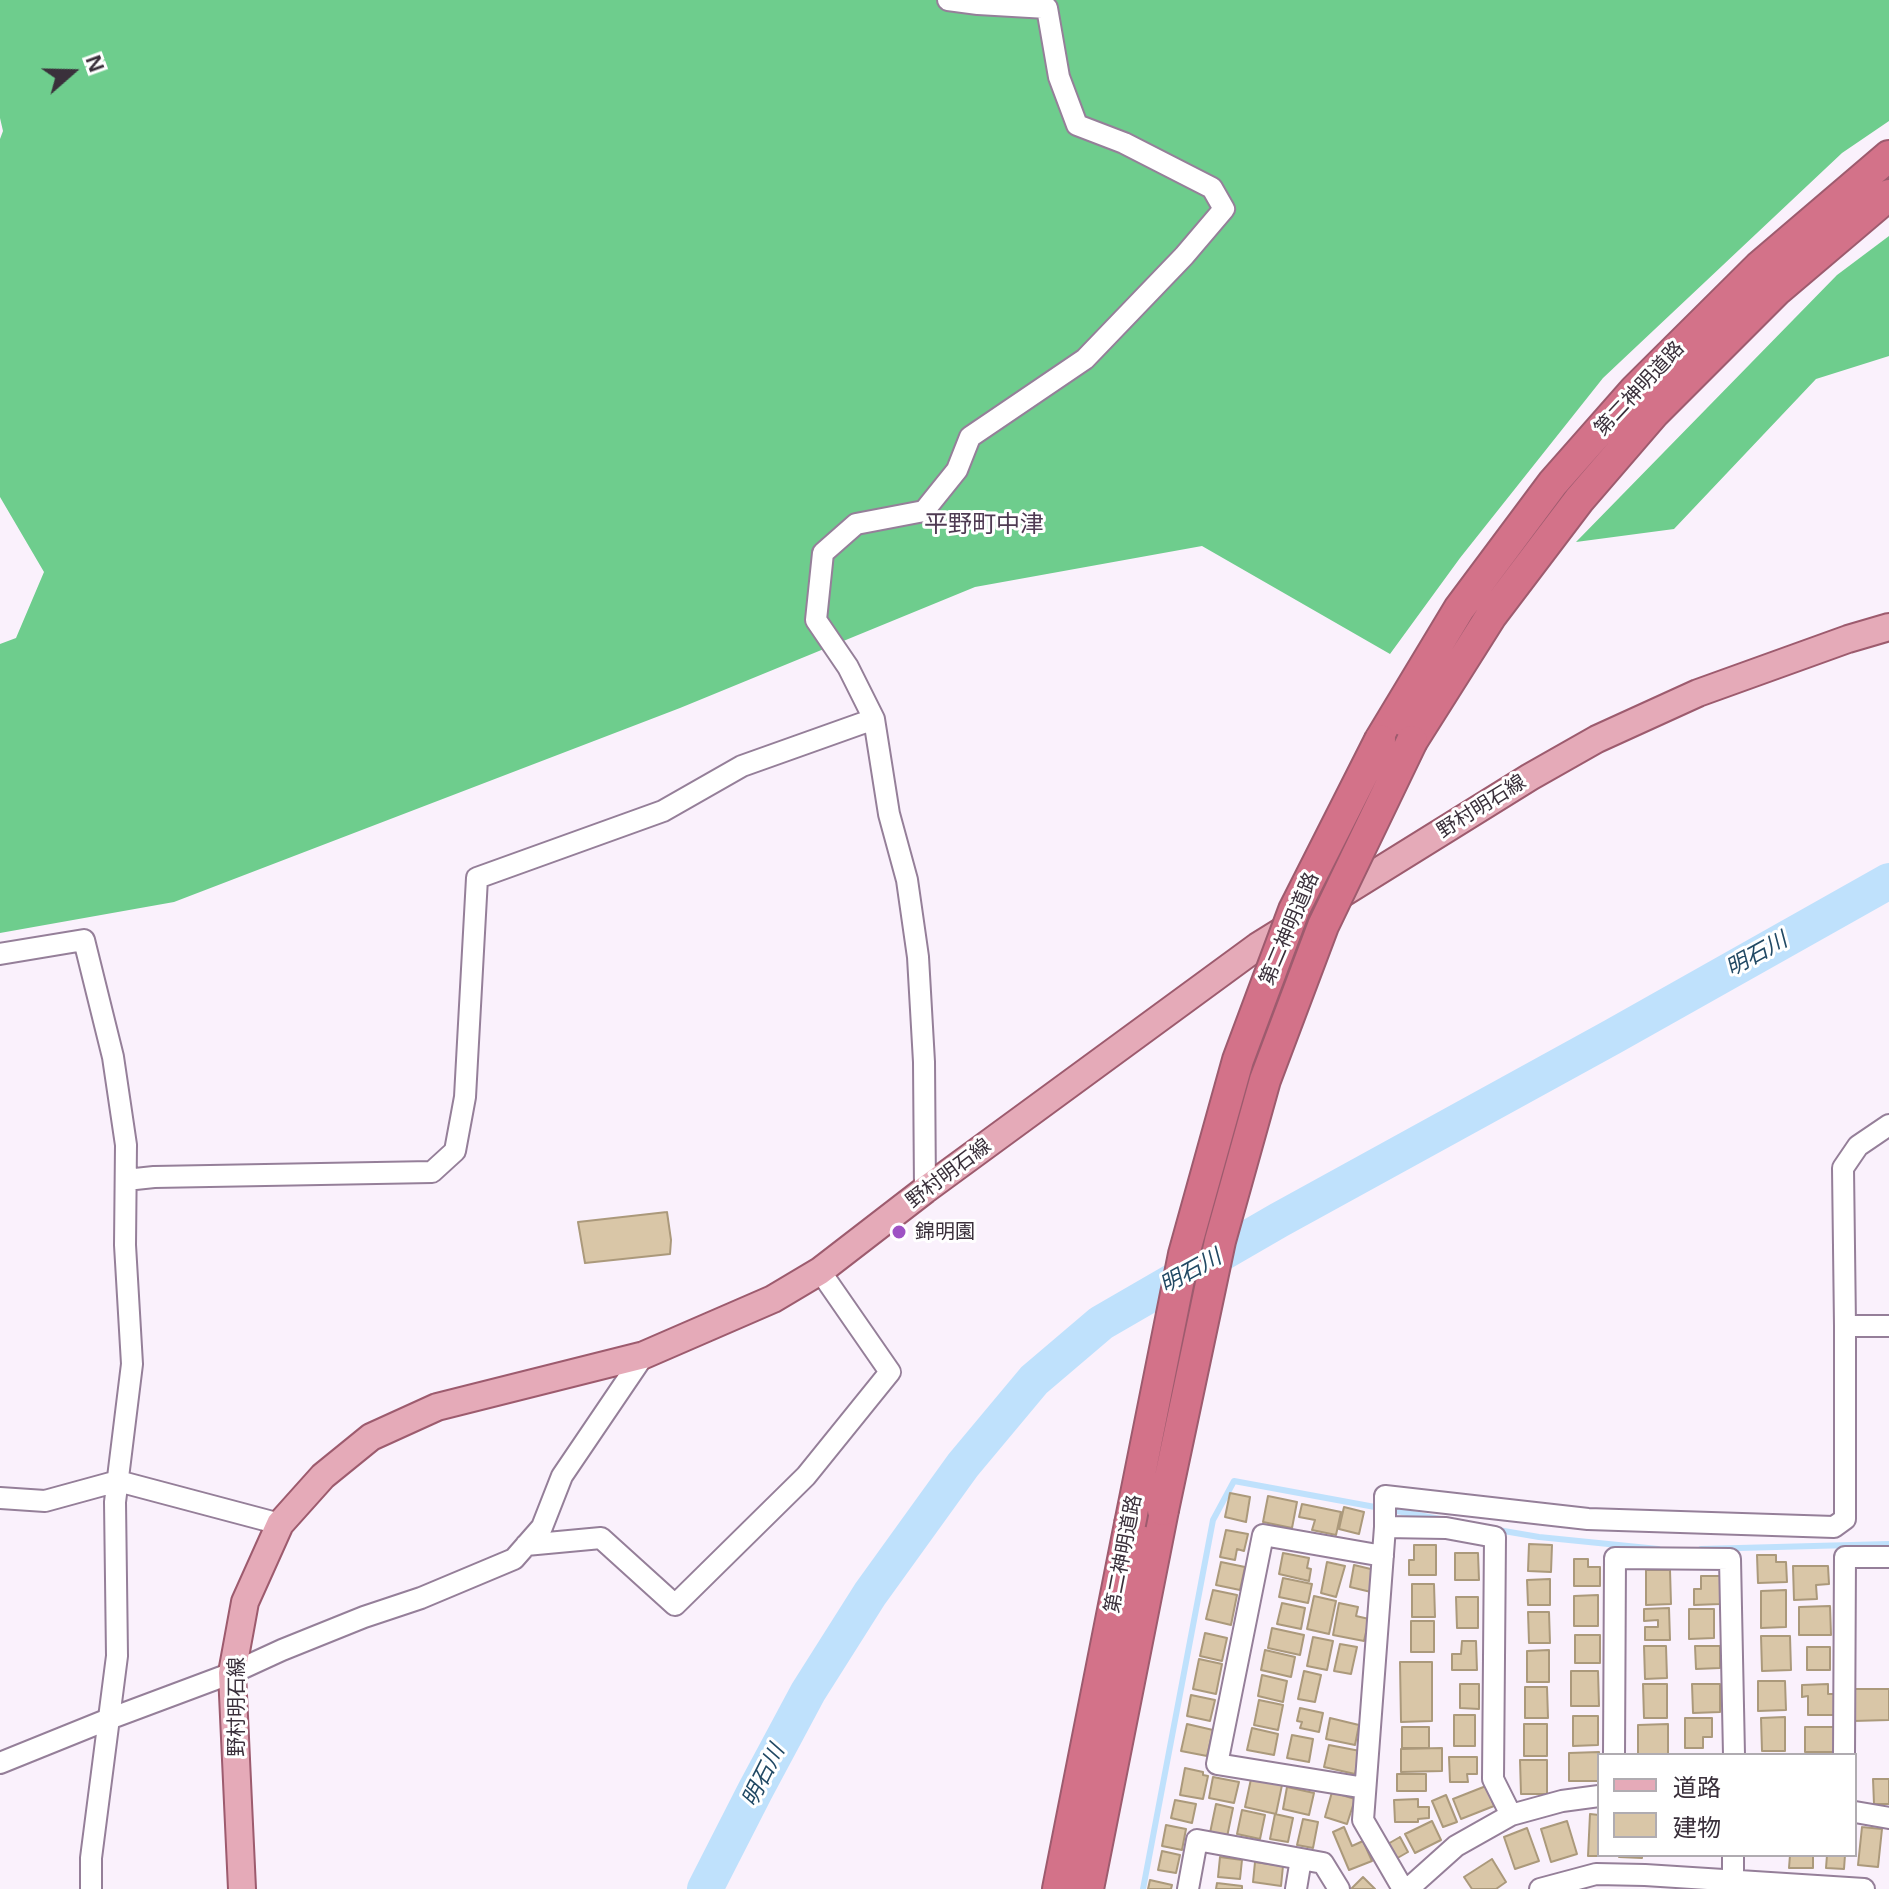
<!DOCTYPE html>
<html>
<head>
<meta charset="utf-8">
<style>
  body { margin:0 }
  #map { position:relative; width:1889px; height:1889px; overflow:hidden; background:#faf1fc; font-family:Arial,"Noto Sans JP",sans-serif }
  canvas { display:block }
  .legend { position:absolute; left:1597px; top:1753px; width:260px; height:104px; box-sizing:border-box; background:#fff; border:2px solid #b0acb1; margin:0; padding:10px 14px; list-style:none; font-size:24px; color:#3a303b }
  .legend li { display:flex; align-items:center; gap:16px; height:40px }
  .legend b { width:40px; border:2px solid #b0acb1 }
  .north { position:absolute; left:32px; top:32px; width:80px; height:80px; -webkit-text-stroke:6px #fff; paint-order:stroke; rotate:70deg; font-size:22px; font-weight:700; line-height:32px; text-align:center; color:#3a303b }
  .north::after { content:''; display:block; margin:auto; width:28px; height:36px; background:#3a303b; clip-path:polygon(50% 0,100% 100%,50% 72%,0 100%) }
</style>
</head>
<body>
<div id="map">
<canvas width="1889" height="1889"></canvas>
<ul class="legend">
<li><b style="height:10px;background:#e5aab8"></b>道路</li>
<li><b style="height:22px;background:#d9c6a7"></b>建物</li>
</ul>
<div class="north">N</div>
</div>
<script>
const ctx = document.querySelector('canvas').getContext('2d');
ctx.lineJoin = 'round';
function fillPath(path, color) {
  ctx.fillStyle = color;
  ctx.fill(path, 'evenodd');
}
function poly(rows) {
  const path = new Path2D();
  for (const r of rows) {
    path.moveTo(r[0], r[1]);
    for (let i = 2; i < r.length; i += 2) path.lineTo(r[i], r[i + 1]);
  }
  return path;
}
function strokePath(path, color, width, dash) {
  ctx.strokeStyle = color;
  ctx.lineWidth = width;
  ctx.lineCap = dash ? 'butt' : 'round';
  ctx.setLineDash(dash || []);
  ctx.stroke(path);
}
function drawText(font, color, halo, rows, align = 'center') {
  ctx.font = font + ' Arial,"Noto Sans JP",sans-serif';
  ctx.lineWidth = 6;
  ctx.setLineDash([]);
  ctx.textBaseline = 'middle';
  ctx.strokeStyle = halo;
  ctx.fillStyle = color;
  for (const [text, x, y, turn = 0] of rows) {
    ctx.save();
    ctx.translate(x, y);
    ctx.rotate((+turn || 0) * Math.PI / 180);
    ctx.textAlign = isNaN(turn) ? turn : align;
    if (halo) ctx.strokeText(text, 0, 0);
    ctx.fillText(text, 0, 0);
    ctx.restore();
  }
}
fillPath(poly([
  [0,0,1889,0,1889,121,1842,153,1603,378,1460,558,1390,654,1202,546,975,587,680,708,174,902,0,933,0,644,16,638,44,572,0,497,0,139,3,131,0,118],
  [1889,236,1889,356,1816,379,1674,529,1576,542,1837,275]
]), '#6ecd8d');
strokePath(poly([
  [1498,1530,1539,1537,1658,1549],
  [1701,1549,1889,1544],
  [1143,1889,1213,1520,1234,1481,1440,1519]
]), '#bfe1fc', 6);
strokePath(poly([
  [705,1889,755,1791,808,1692,870,1594,963,1465,1034,1380,1101,1323,1279,1220,1612,1037,1889,881]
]), '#bfe1fc', 36);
const building = poly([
  [667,1212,671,1240,670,1254,585,1263,578,1222,667,1212],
  [1230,1493,1250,1497,1246,1522,1225,1517,1230,1493],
  [1268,1496,1297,1502,1292,1528,1263,1522,1268,1496],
  [1302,1504,1341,1512,1336,1535,1312,1530,1315,1520,1299,1517,1302,1504],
  [1344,1507,1364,1512,1359,1534,1339,1529,1344,1507],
  [1226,1530,1248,1534,1244,1551,1237,1549,1235,1560,1220,1557,1226,1530],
  [1529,1544,1552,1545,1551,1572,1528,1571,1529,1544],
  [1414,1545,1436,1545,1436,1575,1409,1575,1409,1560,1414,1560,1414,1545],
  [1283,1553,1309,1558,1307,1568,1311,1569,1309,1581,1279,1574,1283,1553],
  [1455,1553,1478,1553,1479,1580,1455,1580,1455,1553],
  [1757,1555,1776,1555,1776,1562,1786,1562,1787,1582,1758,1583,1757,1555],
  [1574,1559,1588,1559,1588,1567,1600,1567,1600,1586,1574,1586,1574,1559],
  [1221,1562,1245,1567,1240,1590,1216,1585,1221,1562],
  [1327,1562,1345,1566,1336,1597,1321,1593,1327,1562],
  [1354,1565,1375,1570,1371,1592,1350,1587,1354,1565],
  [1793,1566,1828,1566,1829,1584,1816,1585,1817,1599,1794,1600,1793,1566],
  [1646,1570,1670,1570,1671,1604,1646,1605,1646,1570],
  [1701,1576,1720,1576,1720,1604,1694,1605,1694,1589,1701,1589,1701,1576],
  [1283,1578,1312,1584,1308,1603,1279,1597,1283,1578],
  [1550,1579,1550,1605,1528,1605,1527,1580,1550,1579],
  [1412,1584,1434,1584,1435,1617,1412,1617,1412,1584],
  [1213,1590,1237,1595,1231,1625,1206,1619,1213,1590],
  [1786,1590,1786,1627,1761,1628,1761,1591,1786,1590],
  [1598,1595,1598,1626,1574,1626,1574,1596,1598,1595],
  [1314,1596,1336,1601,1329,1634,1307,1629,1314,1596],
  [1456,1597,1478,1597,1478,1628,1457,1628,1456,1597],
  [1282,1603,1305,1608,1301,1629,1277,1624,1282,1603],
  [1339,1603,1358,1607,1356,1616,1369,1619,1364,1641,1333,1635,1339,1603],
  [1830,1606,1831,1635,1799,1635,1799,1607,1830,1606],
  [1669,1608,1670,1640,1645,1640,1645,1627,1658,1627,1658,1620,1644,1621,1644,1609,1669,1608],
  [1689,1609,1714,1609,1714,1638,1689,1639,1689,1609],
  [1528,1612,1549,1612,1550,1643,1529,1643,1528,1612],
  [1411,1621,1434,1621,1434,1652,1411,1652,1411,1621],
  [1272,1628,1304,1635,1300,1655,1268,1648,1272,1628],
  [1205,1633,1227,1638,1222,1661,1200,1656,1205,1633],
  [1575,1635,1600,1635,1600,1663,1575,1663,1575,1635],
  [1761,1636,1790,1636,1791,1670,1762,1671,1761,1636],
  [1313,1637,1333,1641,1327,1670,1307,1666,1313,1637],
  [1462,1641,1476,1641,1477,1670,1452,1670,1452,1654,1461,1654,1462,1641],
  [1340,1644,1357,1647,1351,1674,1334,1671,1340,1644],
  [1644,1646,1666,1646,1667,1678,1645,1679,1644,1646],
  [1695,1646,1720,1646,1720,1668,1696,1669,1695,1646],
  [1807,1647,1830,1647,1830,1670,1807,1670,1807,1647],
  [1265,1650,1295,1657,1291,1677,1261,1670,1265,1650],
  [1549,1650,1549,1682,1527,1682,1527,1651,1549,1650],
  [1199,1659,1222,1664,1216,1694,1193,1689,1199,1659],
  [1400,1662,1432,1662,1432,1721,1401,1722,1400,1662],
  [1304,1671,1321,1675,1315,1702,1298,1699,1304,1671],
  [1571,1671,1598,1671,1599,1706,1571,1706,1571,1671],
  [1262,1675,1287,1681,1283,1702,1258,1696,1262,1675],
  [1758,1681,1785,1681,1786,1710,1758,1711,1758,1681],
  [1460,1684,1479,1684,1479,1709,1460,1708,1460,1684],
  [1643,1684,1667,1684,1667,1718,1644,1718,1643,1684],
  [1692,1684,1720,1684,1720,1712,1693,1713,1692,1684],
  [1828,1684,1828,1694,1835,1694,1835,1715,1808,1715,1808,1696,1802,1697,1802,1685,1828,1684],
  [1525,1687,1547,1687,1548,1718,1525,1718,1525,1687],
  [1852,1689,1889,1689,1889,1720,1853,1721,1852,1689],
  [1191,1695,1215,1700,1210,1721,1187,1716,1191,1695],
  [1259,1700,1283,1705,1278,1730,1254,1725,1259,1700],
  [1300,1708,1323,1713,1319,1732,1300,1728,1302,1722,1297,1721,1300,1708],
  [1454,1715,1475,1715,1475,1746,1454,1746,1454,1715],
  [1573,1716,1598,1716,1598,1745,1573,1746,1573,1716],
  [1785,1717,1785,1751,1762,1751,1761,1718,1785,1717],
  [1330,1718,1359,1725,1355,1745,1326,1739,1330,1718],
  [1685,1718,1712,1718,1712,1737,1703,1737,1703,1748,1685,1748,1685,1718],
  [1187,1724,1213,1730,1207,1756,1181,1751,1187,1724],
  [1524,1724,1547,1724,1547,1756,1524,1756,1524,1724],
  [1668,1724,1668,1755,1638,1755,1638,1725,1668,1724],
  [1402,1727,1429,1727,1429,1748,1402,1748,1402,1727],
  [1805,1727,1836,1727,1836,1752,1805,1752,1805,1727],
  [1252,1728,1278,1734,1274,1755,1247,1750,1252,1728],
  [1292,1735,1313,1739,1309,1762,1287,1758,1292,1735],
  [1329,1745,1360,1751,1355,1774,1324,1767,1329,1745],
  [1442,1748,1442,1771,1401,1772,1401,1749,1442,1748],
  [1599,1752,1599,1781,1569,1781,1569,1753,1599,1752],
  [1449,1757,1477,1757,1477,1774,1467,1774,1468,1782,1450,1782,1449,1757],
  [1520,1760,1547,1760,1547,1794,1521,1794,1520,1760],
  [1185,1768,1203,1772,1203,1775,1208,1776,1203,1799,1180,1795,1185,1768],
  [1397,1774,1426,1774,1426,1791,1397,1791,1397,1774],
  [1213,1777,1239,1782,1234,1803,1209,1798,1213,1777],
  [1251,1779,1282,1785,1276,1814,1245,1807,1251,1779],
  [1873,1779,1889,1779,1889,1804,1874,1804,1873,1779],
  [1486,1786,1494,1806,1461,1819,1453,1799,1486,1786],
  [1287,1787,1314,1793,1309,1815,1283,1809,1287,1787],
  [1332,1792,1355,1799,1347,1824,1325,1817,1332,1792],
  [1446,1795,1457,1822,1443,1827,1432,1801,1446,1795],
  [1418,1799,1418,1807,1429,1807,1429,1818,1418,1819,1418,1822,1395,1822,1394,1800,1418,1799],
  [1175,1800,1196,1804,1192,1823,1171,1818,1175,1800],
  [1216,1804,1233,1808,1227,1837,1210,1833,1216,1804],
  [1242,1810,1265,1815,1260,1839,1237,1834,1242,1810],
  [1275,1814,1293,1818,1288,1842,1270,1839,1275,1814],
  [1590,1814,1599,1815,1599,1855,1606,1856,1588,1856,1590,1814],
  [1303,1819,1318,1822,1313,1848,1297,1845,1303,1819],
  [1432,1821,1441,1840,1415,1853,1405,1834,1432,1821],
  [1567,1821,1577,1854,1551,1862,1541,1829,1567,1821],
  [1166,1825,1186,1829,1182,1850,1162,1846,1166,1825],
  [1344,1827,1352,1846,1363,1841,1372,1861,1349,1870,1333,1832,1344,1827],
  [1862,1827,1882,1829,1878,1867,1858,1865,1862,1827],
  [1527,1828,1539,1861,1515,1869,1504,1837,1527,1828],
  [1400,1837,1408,1852,1394,1860,1386,1845,1400,1837],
  [1162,1851,1180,1855,1176,1873,1158,1870,1162,1851],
  [1619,1855,1642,1855,1642,1858,1619,1857,1619,1855],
  [1790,1855,1813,1855,1813,1868,1789,1868,1790,1855],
  [1827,1855,1845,1855,1844,1869,1826,1868,1827,1855],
  [1220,1857,1242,1860,1240,1879,1218,1877,1220,1857],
  [1492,1859,1506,1882,1496,1889,1472,1889,1464,1877,1492,1859],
  [1255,1862,1283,1866,1281,1886,1253,1882,1255,1862],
  [1363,1877,1375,1889,1351,1889,1363,1877],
  [1150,1880,1172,1885,1171,1889,1148,1889,1150,1880],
  [1217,1883,1242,1886,1242,1889,1216,1889,1217,1883]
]);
fillPath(building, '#d9c6a7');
strokePath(building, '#ab997b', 2);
const minor = poly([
  [0,954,84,940,113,1057,126,1145,125,1245,132,1364,115,1502,117,1656,91,1858,91,1889],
  [1889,1125,1858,1146,1843,1168,1845,1326,1889,1326],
  [126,1180,154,1177,432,1172,455,1151,465,1097,477,878,663,811,742,766,874,719],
  [925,1190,924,1062,918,957,907,880,889,814,874,719,848,667,816,620,823,553,856,524,924,511,957,470,970,437,1085,359,1184,256,1224,209,1212,188,1124,143,1077,125,1059,77,1047,8,978,4,948,0],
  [0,1498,45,1501,118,1481,280,1524],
  [1385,1527,1385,1496,1588,1519,1834,1527,1845,1519,1845,1326],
  [526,1545,601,1538,675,1605,806,1476,890,1372,820,1271],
  [1614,1755,1615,1558,1730,1559,1734,1755],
  [1844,1755,1845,1557,1889,1557],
  [0,1763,109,1719,232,1673,282,1650,364,1617,421,1598,514,1559,542,1527,562,1476,644,1355],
  [1365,1788,1217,1764,1263,1535,1383,1556],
  [1855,1812,1889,1818],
  [1188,1889,1197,1840,1323,1863,1339,1889],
  [1296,1889,1301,1859],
  [1403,1889,1363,1820,1385,1527,1446,1528,1495,1537,1493,1779,1511,1815],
  [1408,1889,1456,1846,1511,1815,1562,1801,1599,1796],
  [1540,1889,1596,1874,1645,1875,1864,1889],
  [1733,1889,1733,1855]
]);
const major = poly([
  [242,1889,232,1673,245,1602,280,1524,323,1476,371,1437,437,1407,644,1355,773,1299,820,1271,925,1190,1258,946,1530,777,1597,739,1698,693,1848,639,1889,627]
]);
const highway = poly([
  [1380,740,1459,609,1553,483,1635,390,1759,267,1889,156],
  [1412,741,1491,616,1579,500,1654,413,1777,290,1889,195],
  [1058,1889,1130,1524],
  [1088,1889,1163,1510]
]);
strokePath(minor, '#957f99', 24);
strokePath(major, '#9d5b6e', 30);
strokePath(highway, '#9d5b6e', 34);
strokePath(minor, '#fff', 20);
strokePath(major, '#e5aab8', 26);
strokePath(highway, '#d37289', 30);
const highwayBridge = poly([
  [1163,1510,1220,1241,1265,1080,1323,926,1412,741],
  [1130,1524,1184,1254,1238,1060,1294,910,1380,740]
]);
strokePath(highwayBridge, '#9d5b6e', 34, []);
strokePath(highwayBridge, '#d37289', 30);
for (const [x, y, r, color] of [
  [899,1232,8,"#9e52c4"]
]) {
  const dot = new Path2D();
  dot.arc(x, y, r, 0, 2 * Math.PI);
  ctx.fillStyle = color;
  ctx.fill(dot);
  strokePath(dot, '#fff', 3);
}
drawText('20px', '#3a303b', '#fff', [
  ["第二神明道路",1640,389,-47],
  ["野村明石線",1482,807,-32],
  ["第二神明道路",1290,929,-67],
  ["野村明石線",949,1174,-37],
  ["第二神明道路",1124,1554,-79],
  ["野村明石線",237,1707,-90]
]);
drawText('20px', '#3a303b', '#fff', [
  ["錦明園",915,1232]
], 'left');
drawText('italic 22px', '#214964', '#fff', [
  ["明石川",1757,955,-29],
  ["明石川",1191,1272,-29],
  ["明石川",764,1776,-63]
]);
drawText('24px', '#4f3b53', '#fff', [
  ["平野町中津",984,525]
]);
</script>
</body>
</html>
